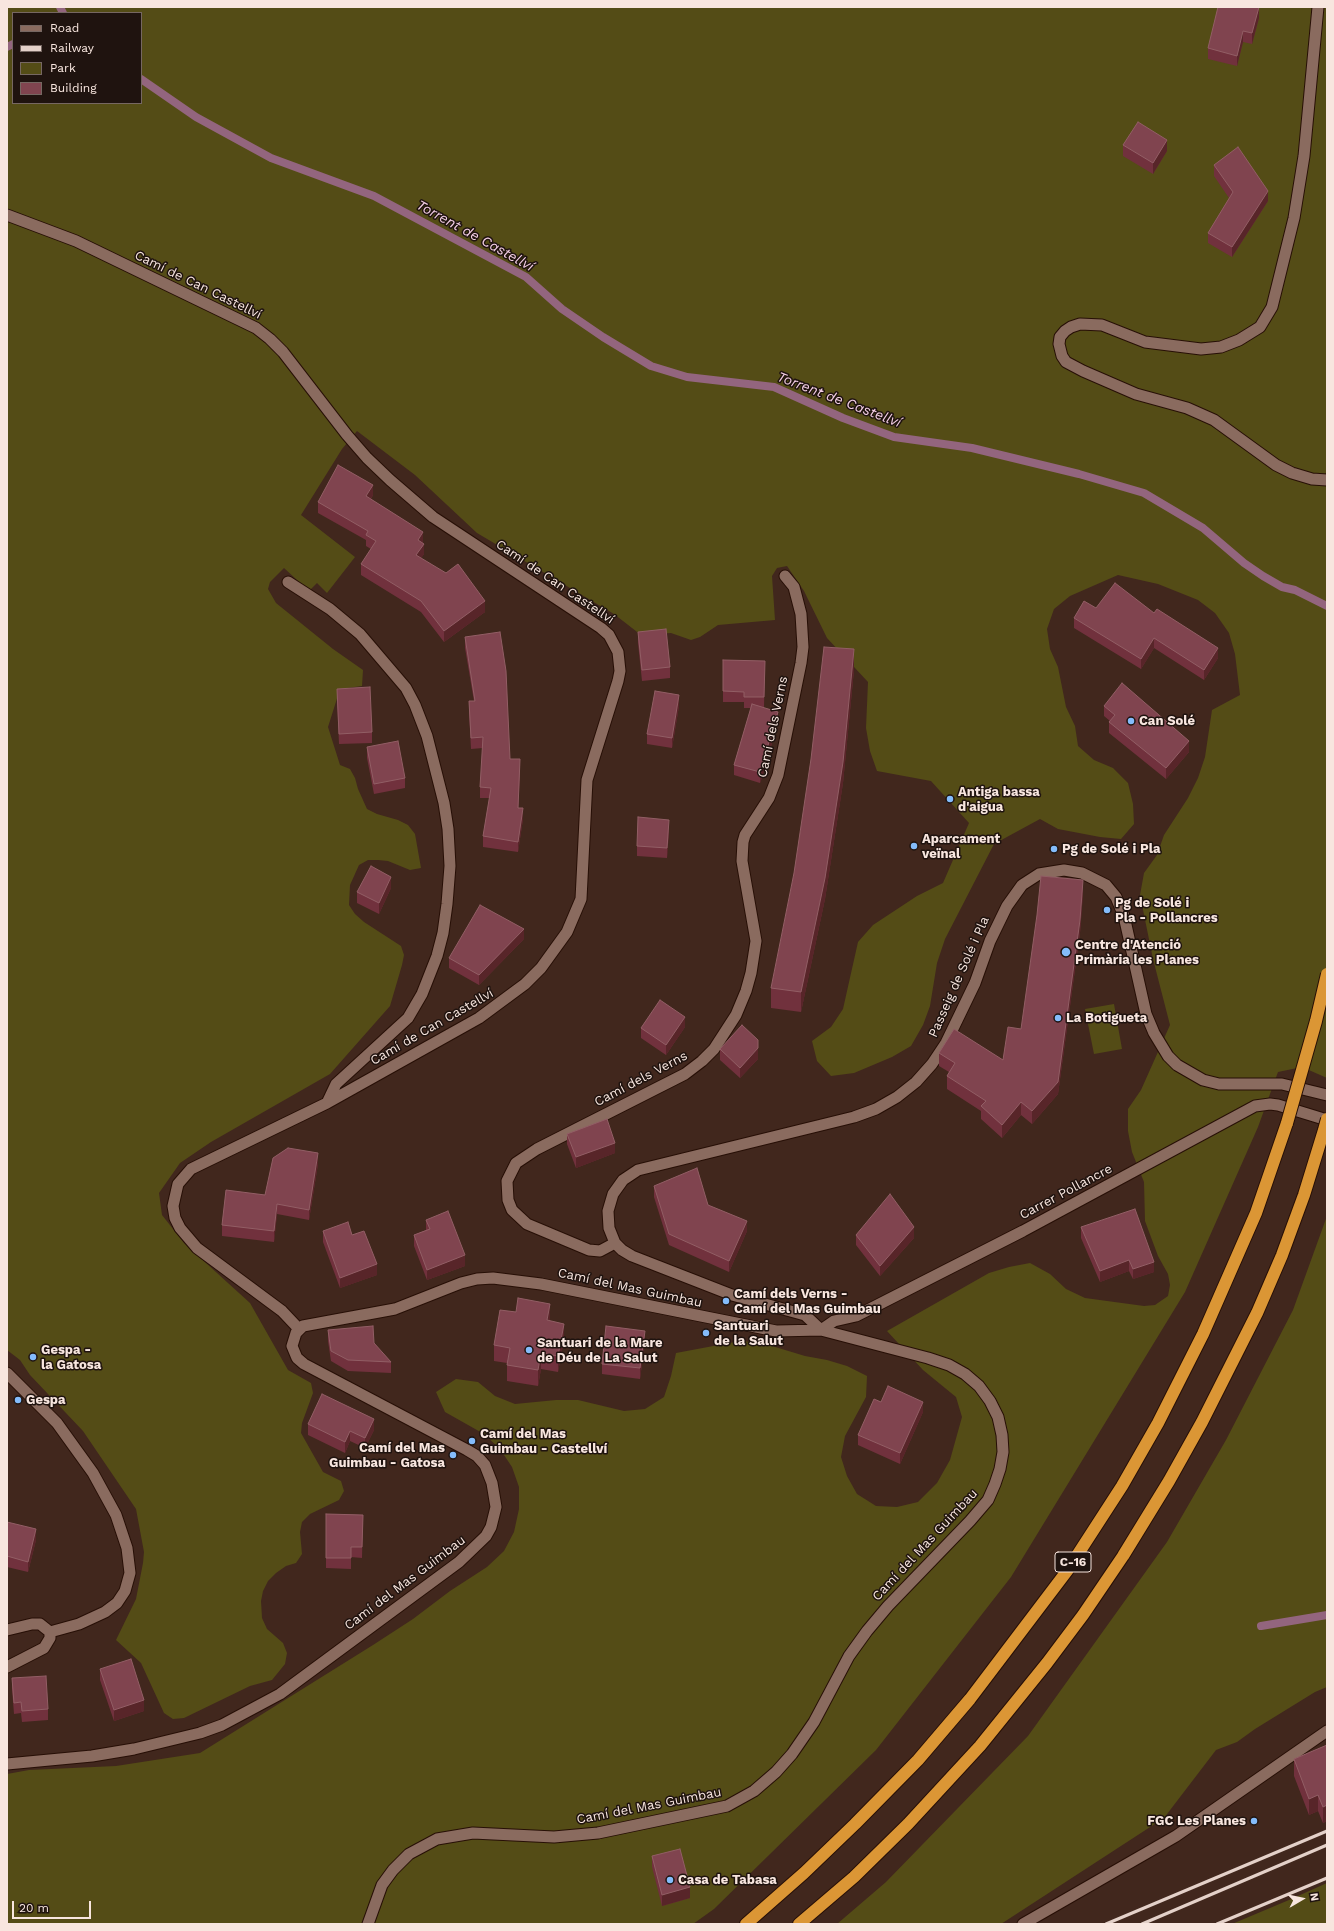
<!DOCTYPE html>
<html>
<head>
<meta charset="utf-8">
<style>
  body { margin:0 }
  #map { position:relative; width:1334px; height:1931px; overflow:hidden; background:#41271d; font-family:"Work Sans",sans-serif }
  canvas { display:block }
  .frame { position:absolute; inset:0; border:8px solid #f8e6df; pointer-events:none }
  .legend { position:absolute; left:12px; top:12px; width:130px; height:92px; box-sizing:border-box; background:#1f130f; border:1px solid #766762; margin:0; padding:5px 7px; list-style:none; font-size:12px; color:#f8e6df }
  .legend li { display:flex; align-items:center; gap:8px; height:20px }
  .legend b { width:20px; border:1px solid #766762 }
  .north { position:absolute; left:1282px; top:1879px; width:40px; height:40px; -webkit-text-stroke:3px #1f130f; paint-order:stroke; rotate:81deg; font-size:11px; font-weight:700; line-height:16px; text-align:center; color:#f8e6df }
  .north::after { content:''; display:block; margin:auto; width:14px; height:18px; background:#f8e6df; clip-path:polygon(50% 0,100% 100%,50% 72%,0 100%) }
  .scale { position:absolute; left:12px; top:1901px; width:79px; height:18px; box-sizing:border-box; border:2px solid #f8e6df; border-top:0; padding-left:5px; font-size:12px; line-height:14px; white-space:nowrap; color:#f8e6df; -webkit-text-stroke:3px #1f130f; paint-order:stroke }
</style>
</head>
<body>
<div id="map">
<canvas width="1334" height="1931"></canvas>
<div class="frame"></div>
<ul class="legend">
<li><b style="height:5px;background:#8a6b5f"></b>Road</li>
<li><b style="height:5px;background:#e4d1c9"></b>Railway</li>
<li><b style="height:11px;background:#544c16"></b>Park</li>
<li><b style="height:11px;background:#80444f"></b>Building</li>
</ul>
<div class="north">N</div>
<div class="scale">20 m</div>
</div>
<script>
const ctx = document.querySelector('canvas').getContext('2d');
ctx.lineJoin = 'round';
function fillPath(path, color) {
  ctx.fillStyle = color;
  ctx.fill(path, 'evenodd');
}
function poly(rows) {
  const path = new Path2D();
  for (const r of rows) {
    path.moveTo(r[0], r[1]);
    for (let i = 2; i < r.length; i += 2) path.lineTo(r[i], r[i + 1]);
  }
  return path;
}
function strokePath(path, color, width, dash) {
  ctx.strokeStyle = color;
  ctx.lineWidth = width;
  ctx.lineCap = dash ? 'butt' : 'round';
  ctx.setLineDash(dash || []);
  ctx.stroke(path);
}
function drawText(font, color, halo, rows, align = 'center') {
  ctx.font = font + ' "Work Sans",sans-serif';
  ctx.lineWidth = 3;
  ctx.setLineDash([]);
  ctx.textBaseline = 'middle';
  ctx.strokeStyle = halo;
  ctx.fillStyle = color;
  for (const [text, x, y, turn = 0] of rows) {
    ctx.save();
    ctx.translate(x, y);
    ctx.rotate((+turn || 0) * Math.PI / 180);
    ctx.textAlign = isNaN(turn) ? turn : align;
    if (halo) ctx.strokeText(text, 0, 0);
    ctx.fillText(text, 0, 0);
    ctx.restore();
  }
}
fillPath(poly([
  [7,7,1327,7,1327,1078,1302,1067,1278,1072,1258,1127,1185,1292,1011,1577,876,1750,714,1909,693,1924,7,1924,7,1774,29,1770,116,1766,200,1753,373,1645,413,1619,450,1591,487,1567,504,1551,514,1532,519,1509,519,1487,512,1467,500,1449,484,1434,445,1412,436,1392,456,1379,478,1382,495,1396,515,1404,556,1400,578,1400,624,1411,645,1409,664,1397,671,1376,676,1353,740,1341,762,1343,805,1356,827,1360,847,1366,867,1376,866,1397,845,1436,841,1457,847,1476,857,1494,876,1506,897,1507,918,1502,937,1483,950,1460,962,1417,956,1397,923,1370,887,1331,989,1273,1009,1267,1030,1263,1050,1274,1066,1289,1085,1298,1144,1306,1155,1305,1168,1296,1170,1285,1168,1274,1158,1256,1145,1221,1144,1182,1132,1152,1128,1131,1128,1109,1141,1090,1170,1025,1153,959,1140,895,1144,873,1157,855,1164,835,1188,798,1198,778,1205,757,1212,710,1240,695,1235,654,1229,633,1215,613,1198,600,1158,584,1118,575,1070,596,1054,609,1047,629,1050,649,1058,667,1066,707,1075,726,1078,746,1094,760,1113,768,1128,783,1133,804,1134,824,1121,839,1100,837,1058,829,1040,819,994,844,945,939,937,963,930,1006,923,1025,911,1046,892,1057,854,1073,831,1076,817,1061,812,1041,831,1027,843,1009,858,942,873,925,917,896,943,883,969,823,931,781,877,771,870,751,866,728,868,682,827,638,804,591,787,566,777,568,772,576,775,620,718,625,700,637,691,640,671,633,641,635,614,614,477,533,415,475,357,431,342,449,301,515,355,557,327,593,317,583,309,591,284,568,270,582,268,589,276,603,333,649,363,670,362,686,340,689,328,727,340,765,350,769,355,778,358,789,367,809,377,814,398,820,408,825,415,834,421,868,410,870,388,861,378,860,368,860,359,865,350,885,349,905,355,914,364,922,401,946,404,955,402,965,390,1006,330,1074,211,1142,180,1163,159,1193,162,1215,184,1243,250,1303,288,1370,311,1383,313,1393,302,1423,301,1433,323,1472,341,1481,344,1491,339,1500,310,1514,302,1522,300,1532,302,1554,296,1563,286,1566,276,1573,268,1581,263,1591,261,1601,262,1618,267,1629,283,1643,287,1653,285,1664,272,1680,250,1686,184,1718,173,1719,164,1713,141,1663,116,1640,136,1599,143,1563,144,1552,136,1509,83,1431,30,1375,20,1360,7,1350],
  [13,13,141,13,141,103,13,103],
  [1114,1004,1122,1049,1094,1054,1085,1009],
  [1327,1216,1327,1687,1315,1692,1255,1729,1237,1742,1216,1750,1164,1818,1001,1924,837,1924,886,1882,1028,1736,1167,1542,1226,1440,1293,1310],
  [1327,1883,1327,1924,1232,1924,1289,1900]
]), '#544c16');
strokePath(poly([
  [60,7,63,13],
  [7,47,13,44],
  [141,79,196,117,271,158,374,196,526,277,562,309,603,337,651,366,687,377,774,387,843,418,894,437,972,448,1079,474,1144,493,1203,528,1244,563,1263,576,1282,587,1295,590,1327,606],
  [1261,1626,1327,1615]
]), '#93657e', 8);
const minor = poly([
  [1318,7,1304,156,1294,218,1272,307,1260,327,1239,340,1221,347,1201,349,1145,342,1102,325,1080,324,1071,327,1065,331,1060,337,1059,344,1062,356,1066,362,1083,371,1136,394,1187,408,1214,420,1276,465,1292,473,1312,479,1327,480],
  [7,215,76,241,256,328,270,339,283,352,347,435,367,458,390,480,433,517,601,628,609,635,618,652,620,671,618,681,587,780,581,899,567,932,541,968,525,984,479,1018,327,1103,191,1169,178,1184,173,1206,175,1218,180,1228,197,1248,282,1311,299,1329],
  [288,582,330,609,360,634,406,688,415,705,427,736,444,803,448,829,450,866,447,904,443,933,437,956,422,994,408,1018,336,1084,327,1103],
  [615,1243,600,1251,589,1250,527,1224,512,1210,508,1200,507,1181,516,1163,537,1149,685,1074,702,1061,714,1049,736,1015,746,991,751,973,756,941,742,861,743,842,745,835,769,798,778,775,801,663,803,647,801,614,794,587,785,576],
  [821,1330,805,1315,732,1295,632,1256,622,1250,615,1243,609,1228,608,1211,613,1194,623,1180,638,1170,854,1117,876,1109,897,1097,916,1082,932,1064,946,1043,975,983,990,941,1007,906,1022,885,1039,874,1064,870,1082,873,1106,885,1116,897,1124,916,1146,1014,1154,1033,1168,1056,1177,1065,1203,1080,1219,1084,1282,1084,1327,1095],
  [821,1330,834,1321,856,1316,1023,1231,1255,1106,1270,1104,1278,1105,1327,1120],
  [7,1373,57,1423,93,1473,116,1515,127,1548,130,1573,125,1591,117,1603,105,1612,79,1624,50,1632],
  [7,1630,32,1624,40,1624,50,1632,50,1638,44,1648,7,1667],
  [7,1764,92,1756,134,1749,200,1733,222,1725,280,1694,459,1562,486,1536,491,1527,496,1507,492,1483,485,1465,477,1456,467,1450,304,1364,297,1358,292,1346,296,1333,303,1326,395,1309,461,1283,477,1279,493,1278,541,1284,776,1331,821,1330,928,1358,949,1365,965,1374,979,1386,990,1401,998,1417,1002,1435,1003,1452,1000,1469,995,1484,988,1500,970,1521,888,1606,867,1631,849,1656,814,1722,792,1754,776,1772,754,1791,727,1806,598,1833,554,1837,473,1833,437,1839,409,1854,393,1870,382,1885,368,1924]
]);
const secondary = poly([
  [1023,1924,1176,1836,1327,1731]
]);
const motorway = poly([
  [746,1924,804,1873,855,1824,918,1760,970,1699,1067,1571,1122,1486,1158,1423,1203,1334,1256,1213,1287,1123],
  [799,1924,854,1877,908,1824,980,1746,1047,1663,1083,1615,1123,1556,1169,1481,1202,1422,1257,1313,1282,1255,1304,1195,1324,1130]
]);
strokePath(minor, '#270f06', 13);
strokePath(secondary, '#270f06', 13);
strokePath(motorway, '#270f06', 14);
strokePath(minor, '#8a6b5f', 11);
strokePath(secondary, '#8a6b5f', 11);
strokePath(motorway, '#db9635', 12);
strokePath(poly([
  [1106,1924,1327,1831],
  [1142,1924,1327,1845],
  [1217,1924,1327,1878]
]), '#e4d1c9', 3);
const motorwayBridge = poly([
  [1287,1123,1316,1021,1327,974],
  [1324,1130,1327,1119]
]);
strokePath(motorwayBridge, '#270f06', 14, []);
strokePath(motorwayBridge, '#db9635', 12);
fillPath(poly([
  [1259,18,1252,44,1243,42,1237,66,1208,59,1208,48],
  [1123,145,1167,151,1153,174,1123,156],
  [1214,165,1268,201,1232,257,1208,243,1208,233,1229,198,1214,176],
  [373,495,371,499,423,543,424,554,421,558,485,612,444,642,421,612,361,575,361,564,371,549,366,546,366,540,318,513,318,502],
  [1096,608,1154,613,1218,658,1204,680,1154,648,1141,669,1074,628,1074,618],
  [638,632,670,667,670,678,642,681,638,643],
  [465,637,510,759,520,770,518,808,523,819,518,852,483,847,483,836,490,798,480,798,480,787,483,748,471,749,469,712,469,701,474,701,465,648],
  [723,660,765,661,764,708,778,723,760,783,734,775,734,765,751,708,744,708,744,702,723,702],
  [854,670,843,783,825,899,801,1012,771,1008,771,988],
  [337,689,372,732,372,743,339,744,337,699],
  [679,706,672,748,647,744,647,734],
  [1104,706,1189,752,1166,779,1109,733,1109,722,1110,721,1104,716],
  [367,747,405,778,405,788,374,794,367,758],
  [669,831,667,858,637,856,637,846],
  [391,888,379,914,357,903,357,892],
  [1083,893,1080,933,1058,1094,1032,1124,1021,1115,1002,1138,981,1119,981,1111,947,1089,947,1076,949,1072,939,1066,939,1053,1003,1060,1021,1029],
  [524,939,479,985,449,968,449,958],
  [685,1027,666,1055,641,1038,641,1028],
  [720,1049,758,1059,740,1078,720,1060],
  [567,1134,615,1153,576,1168,567,1144],
  [318,1164,309,1220,277,1214,274,1242,222,1236,222,1225,265,1195],
  [654,1186,708,1205,747,1231,729,1272,669,1245,654,1197],
  [426,1220,465,1266,427,1280,414,1246,414,1235,426,1230],
  [1081,1227,1154,1272,1133,1279,1129,1271,1100,1282,1081,1238],
  [323,1231,352,1235,377,1275,340,1288,323,1242],
  [856,1235,914,1238,880,1276,856,1245],
  [550,1319,550,1321,564,1339,558,1372,541,1369,538,1386,507,1381,507,1363,494,1361,494,1345],
  [328,1330,391,1362,391,1373,348,1371,331,1361,328,1341],
  [645,1341,640,1379,602,1374,602,1364],
  [881,1402,923,1412,900,1464,858,1445,858,1435],
  [308,1424,374,1430,365,1448,350,1441,345,1453,308,1435],
  [326,1514,363,1515,362,1558,351,1557,351,1569,326,1568],
  [7,1522,36,1540,28,1572,7,1567],
  [100,1669,144,1711,114,1721,100,1680],
  [12,1678,48,1709,48,1720,22,1722,21,1713,14,1714,12,1689],
  [1327,1745,1327,1821,1323,1823,1318,1811,1309,1815,1294,1776,1294,1759],
  [652,1856,690,1898,662,1906,652,1867]
]), '#71313d');
fillPath(poly([
  [1259,7,1259,18,1252,44,1252,33],
  [1243,31,1243,42,1237,66,1237,56],
  [1167,140,1167,151,1153,174,1153,163],
  [1268,191,1268,201,1232,257,1232,247],
  [373,485,373,495,366,507,366,496],
  [423,532,423,543,418,551,418,540],
  [424,544,424,554,416,566,416,555],
  [485,601,485,612,444,642,444,631],
  [1154,638,1154,648,1141,669,1141,659],
  [1218,648,1218,658,1204,680,1204,670],
  [854,649,854,670,843,783,825,899,801,1012,801,992],
  [679,695,679,706,672,748,672,738],
  [778,712,778,723,760,783,760,772],
  [1189,741,1189,752,1166,779,1166,768],
  [520,759,520,770,518,818,518,808],
  [523,808,523,819,518,852,518,842],
  [669,820,669,831,667,858,667,848],
  [391,877,391,888,379,914,379,903],
  [1083,880,1083,893,1080,933,1058,1094,1032,1124,1032,1111],
  [524,929,524,939,479,985,479,975],
  [685,1017,685,1027,666,1055,666,1045],
  [758,1048,758,1059,740,1078,740,1068],
  [1021,1102,1021,1115,1002,1138,1002,1125],
  [615,1143,615,1153,576,1168,576,1157],
  [318,1153,318,1164,309,1220,309,1210],
  [277,1204,277,1214,274,1242,274,1231],
  [747,1221,747,1231,729,1272,729,1261],
  [914,1227,914,1238,880,1276,880,1266],
  [465,1255,465,1266,427,1280,427,1270],
  [1129,1260,1129,1271,1100,1282,1100,1271],
  [1154,1262,1154,1272,1133,1279,1133,1269],
  [377,1264,377,1275,340,1288,340,1278],
  [550,1304,550,1319,547,1336,547,1320],
  [564,1324,564,1339,558,1372,558,1356],
  [645,1331,645,1341,640,1379,640,1368],
  [541,1353,541,1369,538,1386,538,1370],
  [923,1402,923,1412,900,1464,900,1453],
  [374,1419,374,1430,365,1448,365,1438],
  [350,1431,350,1441,345,1453,345,1442],
  [36,1529,36,1540,28,1572,28,1562],
  [144,1700,144,1711,114,1721,114,1710],
  [1318,1795,1318,1811,1309,1815,1309,1799],
  [1327,1805,1327,1821,1323,1823,1323,1807],
  [690,1887,690,1898,662,1906,662,1895]
]), '#582529');
const building = poly([
  [1218,7,1259,7,1252,33,1243,31,1237,56,1208,48,1218,7],
  [1138,122,1167,140,1153,163,1123,145,1138,122],
  [1238,147,1268,191,1232,247,1208,233,1233,192,1214,165,1238,147],
  [338,465,373,485,366,496,423,532,418,540,424,544,416,555,446,573,458,564,485,601,444,631,421,601,361,564,376,541,366,535,368,531,318,502,338,465],
  [1115,583,1154,613,1157,609,1218,648,1204,670,1154,638,1141,659,1074,618,1084,601,1096,608,1115,583],
  [666,629,670,667,642,670,638,632,666,629],
  [500,632,506,671,510,759,520,759,518,808,523,808,518,842,483,836,491,788,480,787,483,737,471,738,469,701,475,701,465,637,500,632],
  [824,647,854,649,843,762,825,878,801,992,771,988,794,873,811,759,824,647],
  [723,660,765,661,764,697,744,697,744,692,723,691,723,660],
  [1122,683,1189,741,1166,768,1109,722,1115,715,1104,706,1122,683],
  [370,687,372,732,339,734,337,689,370,687],
  [655,691,679,695,672,738,647,734,655,691],
  [752,704,778,712,760,772,734,765,752,704],
  [398,741,405,778,374,784,367,747,398,741],
  [638,817,669,820,667,848,637,846,638,817],
  [371,866,391,877,379,903,357,892,371,866],
  [1041,876,1083,880,1080,920,1058,1082,1032,1111,1021,1102,1002,1125,981,1106,986,1101,947,1076,955,1063,939,1053,954,1029,1003,1060,1008,1027,1021,1029,1037,915,1041,876],
  [480,905,524,929,479,975,449,958,480,905],
  [660,1000,685,1017,666,1045,641,1028,660,1000],
  [742,1025,758,1040,758,1048,740,1068,720,1049,742,1025],
  [607,1119,615,1143,576,1157,567,1134,607,1119],
  [288,1148,318,1153,309,1210,277,1204,274,1231,222,1225,226,1190,265,1195,273,1158,288,1148],
  [697,1168,708,1205,747,1221,729,1261,669,1234,654,1186,697,1168],
  [890,1194,914,1227,880,1266,856,1235,890,1194],
  [1135,1209,1154,1262,1133,1269,1129,1260,1100,1271,1081,1227,1135,1209],
  [448,1211,465,1255,427,1270,414,1235,430,1229,426,1220,448,1211],
  [348,1222,352,1235,364,1231,377,1264,340,1278,323,1231,348,1222],
  [518,1298,550,1304,547,1320,564,1324,558,1356,541,1353,538,1370,507,1365,510,1348,494,1345,500,1310,516,1312,518,1298],
  [373,1326,374,1343,391,1362,348,1360,331,1351,328,1330,373,1326],
  [606,1326,645,1331,640,1368,602,1364,606,1326],
  [888,1386,923,1402,900,1453,858,1435,874,1399,881,1402,888,1386],
  [322,1394,374,1419,365,1438,350,1431,345,1442,308,1424,322,1394],
  [326,1514,363,1515,362,1547,351,1547,351,1558,326,1558,326,1514],
  [7,1522,36,1529,28,1562,7,1556,7,1522],
  [131,1659,144,1700,114,1710,100,1669,131,1659],
  [46,1676,48,1709,22,1711,21,1702,14,1703,12,1678,46,1676],
  [1327,1745,1327,1805,1323,1807,1318,1795,1309,1799,1294,1759,1327,1745],
  [680,1849,690,1887,662,1895,652,1856,680,1849]
]);
fillPath(building, '#80444f');
strokePath(building, '#925e65', 1);
for (const [x, y, r, color] of [
  [1131,721,4,"#84bcfb"],
  [950,799,4,"#84bcfb"],
  [914,846,4,"#84bcfb"],
  [1054,849,4,"#84bcfb"],
  [1107,910,4,"#84bcfb"],
  [1066,952,5,"#84bcfb"],
  [1058,1018,4,"#84bcfb"],
  [726,1301,4,"#84bcfb"],
  [706,1333,4,"#84bcfb"],
  [529,1350,4,"#84bcfb"],
  [33,1357,4,"#84bcfb"],
  [18,1400,4,"#84bcfb"],
  [472,1441,4,"#84bcfb"],
  [453,1455,4,"#84bcfb"],
  [1254,1821,4,"#84bcfb"],
  [670,1880,4,"#84bcfb"]
]) {
  const dot = new Path2D();
  dot.arc(x, y, r, 0, 2 * Math.PI);
  ctx.fillStyle = color;
  ctx.fill(dot);
  strokePath(dot, '#1f130f', 1.5);
}
for (const [x, y, w] of [
  [1073,1562,36]
]) {
  const box = new Path2D();
  box.roundRect(x - w / 2, y - 10, w, 20, 3);
  ctx.fillStyle = '#1f130f';
  ctx.fill(box);
  strokePath(box, '#f8e6df', 1);
}
drawText('bold 12px', '#f8e6df', null, [
  ["C-16",1073,1562]
]);
drawText('13px', '#f8e6df', '#1f130f', [
  ["Camí de Can Castellví",198,285,26],
  ["Camí de Can Castellví",555,582,34],
  ["Camí dels Verns",773,727,-78],
  ["Passeig de Solé i Pla",959,977,-66],
  ["Camí de Can Castellví",432,1027,-30],
  ["Camí dels Verns",641,1079,-28],
  ["Carrer Pollancre",1066,1192,-28],
  ["Camí del Mas Guimbau",630,1288,12],
  ["Camí del Mas Guimbau",925,1545,-47],
  ["Camí del Mas Guimbau",405,1583,-37],
  ["Camí del Mas Guimbau",649,1806,-11]
]);
drawText('bold 13px', '#f8e6df', '#1f130f', [
  ["Can Solé",1139,721],
  ["Antiga bassa",958,792],
  ["d'aigua",958,807],
  ["Aparcament",922,839],
  ["veïnal",922,854],
  ["Pg de Solé i Pla",1062,849],
  ["Pg de Solé i",1115,903],
  ["Pla - Pollancres",1115,918],
  ["Centre d'Atenció",1075,945],
  ["Primària les Planes",1075,960],
  ["La Botigueta",1066,1018],
  ["Camí dels Verns -",734,1294],
  ["Camí del Mas Guimbau",734,1309],
  ["Santuari",714,1326],
  ["de la Salut",714,1341],
  ["Santuari de la Mare",537,1343],
  ["de Déu de La Salut",537,1358],
  ["Gespa -",41,1350],
  ["la Gatosa",41,1365],
  ["Gespa",26,1400],
  ["Camí del Mas",480,1434],
  ["Guimbau - Castellví",480,1449],
  ["Camí del Mas",445,1448,"right"],
  ["Guimbau - Gatosa",445,1463,"right"],
  ["FGC Les Planes",1246,1821,"right"],
  ["Casa de Tabasa",678,1880]
], 'left');
drawText('italic 14px', '#f4cfe5', '#1f130f', [
  ["Torrent de Castellví",475,236,29],
  ["Torrent de Castellví",839,400,21]
]);
</script>
</body>
</html>
